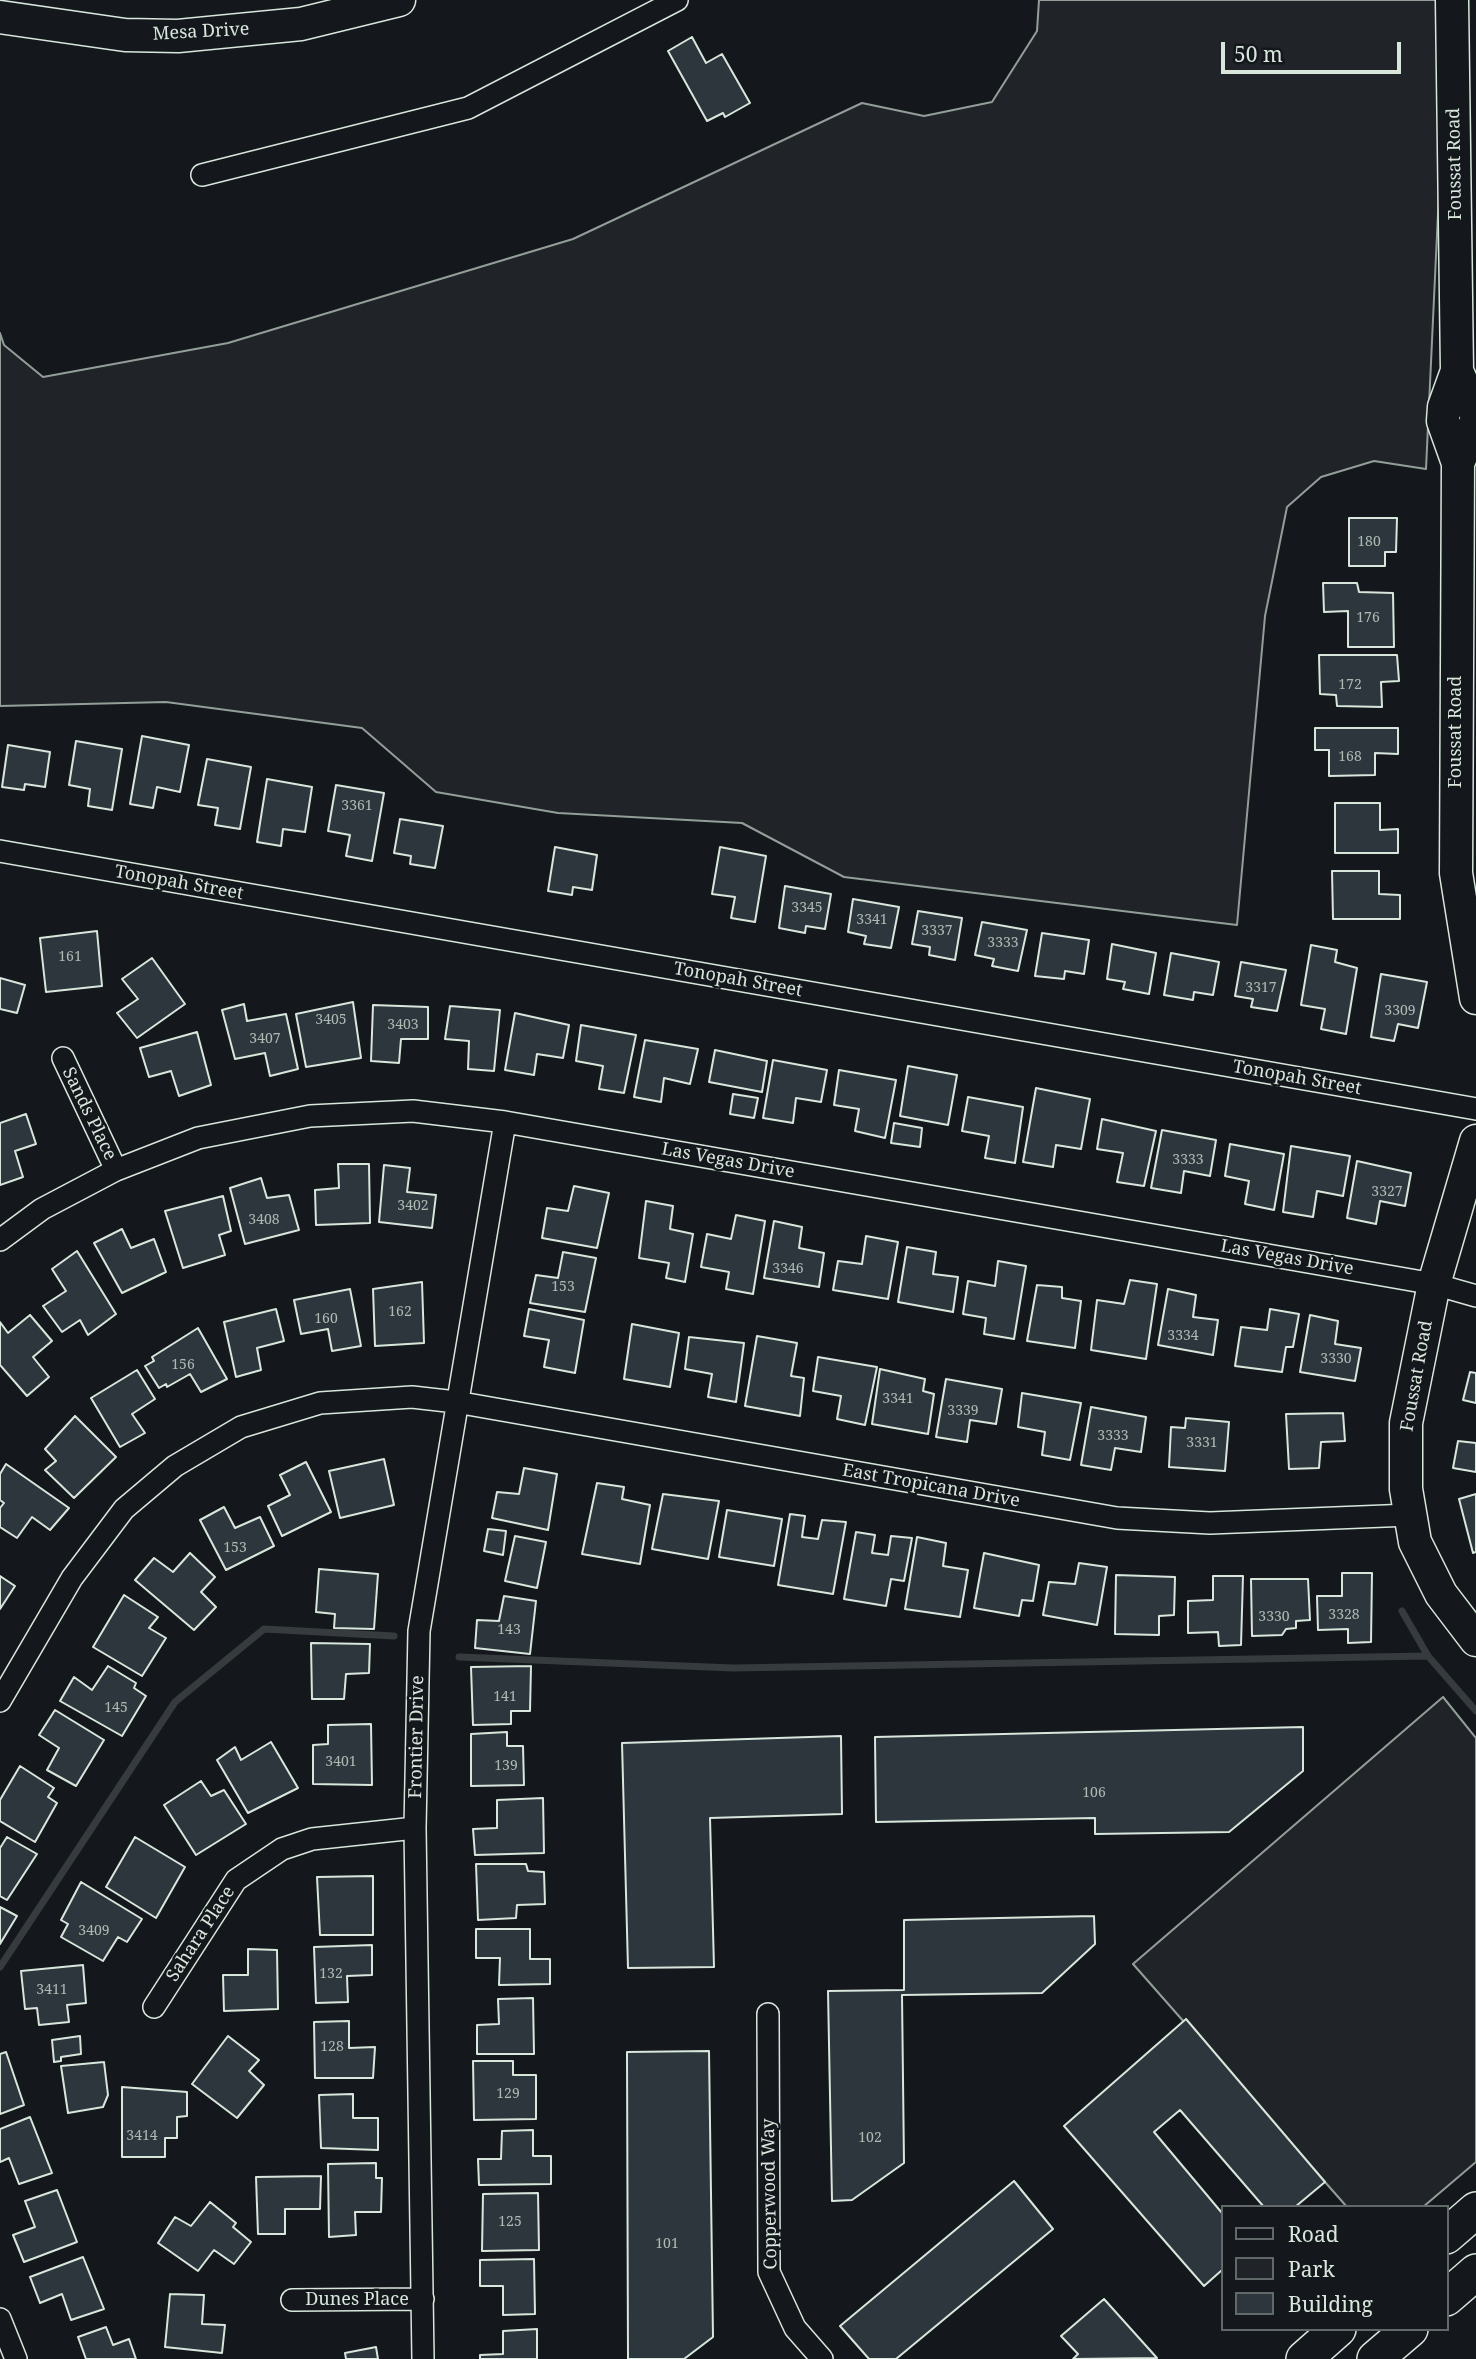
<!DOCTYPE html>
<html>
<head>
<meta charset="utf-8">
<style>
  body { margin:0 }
  #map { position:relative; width:1476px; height:2359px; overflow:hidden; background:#14181c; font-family:"Noto Serif",serif }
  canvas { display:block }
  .legend { position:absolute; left:1221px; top:2205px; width:228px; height:126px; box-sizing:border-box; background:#14181c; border:2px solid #626a69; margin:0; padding:9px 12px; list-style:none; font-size:21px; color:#d8e6dc }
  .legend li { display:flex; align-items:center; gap:14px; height:35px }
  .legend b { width:35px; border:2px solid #626a69 }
  .scale { position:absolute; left:1221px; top:42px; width:180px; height:32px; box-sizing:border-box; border:4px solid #d8e6dc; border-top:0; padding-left:9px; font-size:21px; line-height:24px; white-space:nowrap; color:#d8e6dc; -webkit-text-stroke:5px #14181c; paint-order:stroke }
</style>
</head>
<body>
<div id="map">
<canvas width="1476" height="2359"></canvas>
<ul class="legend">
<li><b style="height:9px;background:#14181c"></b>Road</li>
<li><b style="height:19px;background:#202428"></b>Park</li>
<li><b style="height:19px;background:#2c363c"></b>Building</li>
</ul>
<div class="scale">50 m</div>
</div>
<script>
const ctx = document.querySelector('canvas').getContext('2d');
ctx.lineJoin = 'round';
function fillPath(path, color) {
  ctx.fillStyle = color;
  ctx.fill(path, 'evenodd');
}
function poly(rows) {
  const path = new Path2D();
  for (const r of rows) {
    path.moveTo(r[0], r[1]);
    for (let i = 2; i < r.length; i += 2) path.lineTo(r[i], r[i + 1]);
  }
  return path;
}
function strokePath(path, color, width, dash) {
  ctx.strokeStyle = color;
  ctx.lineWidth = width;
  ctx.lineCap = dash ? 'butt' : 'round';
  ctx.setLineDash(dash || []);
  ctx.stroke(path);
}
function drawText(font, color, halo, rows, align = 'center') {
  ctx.font = font + ' "Noto Serif",serif';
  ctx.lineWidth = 5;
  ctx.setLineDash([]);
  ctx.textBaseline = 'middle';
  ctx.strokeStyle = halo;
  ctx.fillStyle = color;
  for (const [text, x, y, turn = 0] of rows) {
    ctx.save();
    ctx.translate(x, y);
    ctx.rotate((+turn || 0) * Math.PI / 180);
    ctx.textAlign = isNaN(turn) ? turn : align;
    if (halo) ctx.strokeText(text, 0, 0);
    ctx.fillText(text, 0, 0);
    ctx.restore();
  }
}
const green = poly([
  [1039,0,1448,0,1426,469,1374,461,1321,477,1287,507,1265,616,1237,925,844,877,742,823,558,813,436,792,362,728,166,702,0,706,0,333,4,345,43,377,228,343,573,239,862,103,924,116,992,102,1037,31,1039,0],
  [1443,1697,1476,1738,1476,2162,1423,2207,1347,2207,1133,1964,1443,1697]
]);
fillPath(green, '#202428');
strokePath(green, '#939e99', 2);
strokePath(poly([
  [1402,1611,1428,1656,1476,1711],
  [459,1657,733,1668,1428,1656],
  [0,1967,175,1702,264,1629,394,1636]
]), '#363b3e', 7);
const building = poly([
  [692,37,706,63,722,54,750,103,725,117,723,113,707,121,668,51,692,37],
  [1349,518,1397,518,1396,552,1385,552,1385,566,1349,566,1349,518],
  [1323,583,1357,583,1359,592,1393,593,1394,647,1348,647,1348,611,1324,612,1323,583],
  [1319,655,1397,655,1399,681,1381,682,1382,707,1337,706,1336,695,1320,694,1319,655],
  [1315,728,1398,728,1398,754,1375,753,1375,775,1329,776,1329,750,1315,750,1315,728],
  [142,736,189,745,180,792,157,787,153,808,130,804,142,736],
  [76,741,122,749,112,810,88,806,90,789,69,785,76,741],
  [8,745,50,752,45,787,25,784,24,790,2,787,8,745],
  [207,759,251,767,240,829,215,825,218,808,198,805,207,759],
  [267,779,312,787,305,832,283,829,281,846,257,842,267,779],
  [336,785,384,793,372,861,346,856,350,835,328,831,336,785],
  [1335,803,1380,803,1380,830,1398,829,1398,853,1335,853,1335,803],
  [400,819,443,826,435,868,410,864,411,856,394,853,400,819],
  [555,847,597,855,592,890,573,887,572,895,548,891,555,847],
  [720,847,766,856,755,922,731,918,735,897,712,894,720,847],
  [1332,871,1379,871,1379,894,1400,895,1400,919,1333,919,1332,871],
  [785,886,831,894,825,929,806,926,805,933,779,928,785,886],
  [853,899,899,907,891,948,864,944,866,936,848,932,853,899],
  [918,911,962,918,955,960,929,955,930,947,912,944,918,911],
  [982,922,1027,930,1018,971,992,966,994,959,975,955,982,922],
  [97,931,102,986,46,992,40,938,97,931],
  [1042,933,1089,940,1084,974,1065,971,1064,979,1035,976,1042,933],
  [1112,944,1156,953,1149,994,1123,989,1125,982,1107,979,1112,944],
  [1311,945,1337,950,1335,962,1357,968,1346,1034,1321,1029,1325,1009,1301,1005,1311,945],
  [1171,953,1219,962,1213,995,1194,992,1193,1000,1164,995,1171,953],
  [152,958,185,1004,137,1038,117,1013,138,999,122,979,152,958],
  [1241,962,1286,970,1277,1011,1251,1007,1253,999,1235,996,1241,962],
  [1381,974,1427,982,1418,1028,1398,1024,1394,1041,1371,1037,1381,974],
  [0,978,25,985,17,1013,0,1009,0,978],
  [353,1002,361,1058,306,1067,296,1014,353,1002],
  [244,1004,247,1021,286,1014,298,1069,270,1076,265,1053,235,1059,222,1010,244,1004],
  [373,1005,428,1007,428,1039,401,1039,399,1063,371,1061,373,1005],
  [450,1006,500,1010,494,1071,468,1069,469,1041,445,1039,450,1006],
  [515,1013,569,1025,563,1058,537,1054,534,1075,505,1070,515,1013],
  [581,1025,636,1035,624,1093,599,1089,603,1066,576,1061,581,1025],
  [197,1032,211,1085,179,1096,171,1071,149,1077,140,1048,197,1032],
  [645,1040,698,1049,690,1084,664,1078,661,1102,634,1097,645,1040],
  [715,1050,767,1061,762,1092,709,1082,715,1050],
  [773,1060,827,1070,821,1102,796,1098,793,1123,763,1118,773,1060],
  [908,1066,957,1075,948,1125,900,1116,908,1066],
  [839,1070,896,1080,885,1138,855,1131,859,1109,834,1105,839,1070],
  [1036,1088,1090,1099,1081,1149,1056,1145,1053,1167,1023,1162,1036,1088],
  [733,1094,758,1098,754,1118,730,1114,733,1094],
  [968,1097,1023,1107,1015,1163,985,1158,989,1136,962,1131,968,1097],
  [26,1114,36,1144,15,1151,23,1177,0,1185,0,1123,26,1114],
  [1102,1119,1156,1131,1144,1186,1117,1182,1123,1153,1097,1149,1102,1119],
  [894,1123,922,1128,920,1147,891,1143,894,1123],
  [1162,1130,1216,1140,1210,1176,1184,1171,1181,1193,1151,1188,1162,1130],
  [1230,1144,1284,1154,1274,1210,1245,1204,1249,1181,1225,1176,1230,1144],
  [1291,1146,1350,1156,1343,1196,1317,1191,1313,1217,1283,1212,1291,1146],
  [1357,1161,1411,1173,1405,1206,1380,1201,1376,1224,1347,1218,1357,1161],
  [338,1164,369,1164,370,1223,316,1225,315,1190,339,1188,338,1164],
  [384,1165,410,1168,407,1192,436,1195,432,1228,379,1222,384,1165],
  [261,1178,267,1198,289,1195,299,1230,245,1244,230,1188,261,1178],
  [574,1186,609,1193,597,1248,542,1238,547,1208,568,1211,574,1186],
  [223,1196,231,1231,219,1235,225,1255,183,1268,165,1211,223,1196],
  [646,1201,673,1206,670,1229,693,1234,685,1282,666,1278,669,1263,639,1258,646,1201],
  [736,1215,765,1221,753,1294,726,1289,729,1272,701,1267,707,1234,731,1239,736,1215],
  [774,1221,802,1227,799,1248,824,1253,819,1287,764,1278,774,1221],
  [122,1229,131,1248,154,1239,166,1272,122,1293,94,1243,122,1229],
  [866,1236,898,1242,888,1299,833,1290,838,1261,862,1264,866,1236],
  [907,1247,936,1252,933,1274,958,1277,953,1312,898,1302,907,1247],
  [77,1251,116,1314,88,1335,80,1320,62,1332,43,1306,66,1291,52,1269,77,1251],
  [563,1252,596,1258,585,1312,530,1303,536,1275,558,1278,563,1252],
  [998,1261,1026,1266,1014,1339,984,1334,986,1318,963,1314,968,1281,995,1286,998,1261],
  [1130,1280,1157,1284,1146,1359,1091,1350,1097,1300,1124,1304,1130,1280],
  [422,1282,424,1343,375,1346,373,1289,422,1282],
  [1037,1285,1062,1287,1062,1298,1081,1301,1075,1348,1027,1341,1037,1285],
  [350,1289,361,1346,332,1351,328,1329,301,1334,294,1300,350,1289],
  [1168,1289,1196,1295,1193,1317,1218,1320,1213,1355,1158,1345,1168,1289],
  [276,1309,284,1341,257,1348,261,1370,236,1377,224,1322,276,1309],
  [529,1309,584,1320,575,1373,544,1367,549,1340,524,1336,529,1309],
  [1270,1309,1299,1314,1293,1347,1286,1347,1282,1372,1235,1366,1241,1327,1267,1330,1270,1309],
  [30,1315,52,1341,33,1357,49,1377,27,1396,0,1365,0,1322,8,1333,30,1315],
  [1310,1315,1338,1321,1335,1344,1361,1348,1355,1381,1300,1372,1310,1315],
  [632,1324,679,1333,670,1387,624,1379,632,1324],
  [198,1328,227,1379,201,1392,190,1374,167,1387,166,1384,159,1388,145,1366,154,1361,152,1357,198,1328],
  [757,1336,797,1343,791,1376,804,1378,800,1416,745,1406,757,1336],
  [689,1337,744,1343,736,1402,708,1397,712,1374,685,1369,689,1337],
  [818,1357,877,1367,865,1425,837,1419,841,1396,813,1391,818,1357],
  [880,1369,925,1379,923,1391,934,1394,928,1434,872,1424,880,1369],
  [137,1370,155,1399,132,1414,145,1433,120,1447,91,1398,137,1370],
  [1470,1372,1476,1373,1476,1403,1463,1400,1470,1372],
  [946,1379,1002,1389,996,1424,970,1420,967,1442,936,1437,946,1379],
  [1022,1393,1081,1403,1070,1460,1042,1455,1045,1432,1018,1427,1022,1393],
  [1091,1407,1146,1417,1141,1452,1115,1448,1111,1470,1081,1465,1091,1407],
  [1343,1413,1345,1441,1321,1442,1319,1468,1289,1469,1286,1414,1343,1413],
  [75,1416,116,1457,74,1498,45,1470,56,1461,45,1449,75,1416],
  [1186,1418,1229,1422,1225,1471,1169,1467,1171,1427,1185,1428,1186,1418],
  [1458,1441,1476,1443,1476,1472,1453,1468,1458,1441],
  [384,1459,394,1505,340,1518,329,1471,384,1459],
  [306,1462,331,1512,282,1536,268,1506,290,1495,280,1475,306,1462],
  [6,1464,69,1508,50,1530,32,1517,17,1538,0,1527,0,1508,4,1503,0,1500,0,1474,6,1464],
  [524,1468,557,1474,548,1530,492,1518,497,1492,519,1494,524,1468],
  [597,1483,624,1487,622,1499,650,1505,640,1564,582,1554,597,1483],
  [663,1494,719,1501,708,1559,652,1549,663,1494],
  [1476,1494,1476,1552,1473,1553,1459,1499,1476,1494],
  [224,1507,235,1528,260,1517,274,1546,226,1570,200,1520,224,1507],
  [727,1510,782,1519,774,1566,719,1557,727,1510],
  [790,1514,805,1516,802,1537,818,1539,822,1520,846,1522,833,1594,778,1585,790,1514],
  [488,1529,506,1531,503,1555,484,1551,488,1529],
  [856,1532,875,1535,872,1553,888,1555,891,1536,912,1538,904,1581,891,1579,886,1606,844,1599,856,1532],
  [515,1536,546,1542,537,1588,505,1581,515,1536],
  [917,1537,946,1543,943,1566,968,1570,960,1617,905,1609,917,1537],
  [190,1553,215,1577,201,1592,216,1607,194,1630,135,1580,154,1558,173,1572,190,1553],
  [984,1553,1039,1565,1033,1601,1022,1600,1019,1616,974,1608,984,1553],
  [1079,1563,1107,1567,1097,1625,1043,1615,1049,1582,1075,1584,1079,1563],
  [319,1569,378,1574,374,1629,334,1628,335,1614,316,1612,319,1569],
  [1342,1573,1372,1573,1371,1642,1348,1643,1348,1629,1318,1630,1317,1596,1342,1596,1342,1573],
  [1116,1575,1175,1577,1174,1615,1159,1616,1159,1635,1115,1634,1116,1575],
  [0,1576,15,1586,0,1609,0,1576],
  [1213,1576,1243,1576,1241,1645,1219,1646,1218,1632,1188,1633,1188,1601,1213,1600,1213,1576],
  [1251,1579,1308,1579,1310,1620,1296,1621,1296,1628,1286,1629,1282,1635,1252,1636,1251,1579],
  [124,1595,158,1617,149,1628,166,1638,142,1676,93,1647,124,1595],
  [504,1596,536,1601,530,1654,475,1648,477,1620,499,1621,504,1596],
  [311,1643,370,1644,369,1673,346,1674,344,1699,312,1699,311,1643],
  [108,1666,136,1683,134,1688,146,1696,122,1736,60,1701,74,1677,92,1690,108,1666],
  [531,1666,530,1711,511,1711,511,1724,473,1725,471,1667,531,1666],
  [55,1710,104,1740,76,1786,47,1770,59,1748,39,1735,55,1710],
  [371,1724,372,1785,313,1784,313,1745,328,1744,328,1725,371,1724],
  [1303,1727,1303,1771,1229,1832,1095,1834,1095,1818,876,1822,875,1737,1303,1727],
  [507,1732,507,1746,523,1746,524,1785,471,1786,471,1734,507,1732],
  [841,1736,842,1814,710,1818,714,1967,628,1968,622,1743,841,1736],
  [271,1742,298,1788,248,1813,217,1760,235,1747,241,1760,271,1742],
  [20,1766,54,1788,48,1797,57,1803,35,1842,0,1821,0,1800,20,1766],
  [201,1781,211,1796,224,1790,246,1824,196,1855,164,1805,201,1781],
  [543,1798,544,1853,475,1855,473,1829,497,1828,497,1800,543,1798],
  [7,1837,37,1854,7,1900,0,1896,0,1848,7,1837],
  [135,1837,185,1867,156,1918,106,1887,135,1837],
  [476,1864,526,1864,528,1871,544,1872,545,1904,517,1905,516,1918,478,1920,476,1864],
  [373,1876,373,1935,320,1935,317,1877,373,1876],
  [81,1882,142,1919,127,1942,118,1937,103,1961,61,1937,68,1924,61,1920,81,1882],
  [0,1907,17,1916,0,1944,0,1907],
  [1094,1916,1095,1944,1042,1993,902,1995,904,2163,852,2200,832,2201,828,1991,904,1990,904,1920,1094,1916],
  [476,1929,530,1929,530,1959,550,1959,550,1984,499,1985,500,1958,476,1958,476,1929],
  [372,1945,372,1975,347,1976,348,2002,316,2003,314,1947,372,1945],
  [248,1949,277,1950,278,2009,224,2011,223,1975,248,1975,248,1949],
  [83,1965,86,2003,67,2005,69,2022,39,2025,37,2008,25,2009,21,1971,83,1965],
  [533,1998,534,2054,477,2054,477,2025,499,2024,498,1999,533,1998],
  [1186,2019,1325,2182,1295,2207,1264,2207,1180,2110,1154,2132,1222,2213,1222,2270,1204,2286,1064,2126,1186,2019],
  [349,2021,349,2048,375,2047,373,2078,315,2078,314,2022,349,2021],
  [80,2036,81,2054,61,2057,61,2061,54,2062,52,2040,80,2036],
  [228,2036,259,2060,249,2071,264,2085,237,2118,192,2084,228,2036],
  [709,2051,713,2337,684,2359,628,2359,627,2052,709,2051],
  [6,2052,24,2105,0,2114,0,2054,6,2052],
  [473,2061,513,2061,513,2075,536,2075,536,2119,474,2120,473,2061],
  [104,2062,108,2095,103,2107,68,2113,61,2066,104,2062],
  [122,2087,187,2092,187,2116,177,2117,177,2138,165,2138,165,2157,122,2157,122,2087],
  [353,2094,353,2118,378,2118,378,2150,321,2148,319,2095,353,2094],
  [30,2117,52,2173,19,2184,9,2158,0,2162,0,2129,30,2117],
  [533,2130,533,2156,551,2156,551,2184,479,2185,478,2159,501,2159,502,2131,533,2130],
  [376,2163,376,2178,382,2178,381,2212,355,2212,356,2235,329,2237,328,2164,376,2163],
  [321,2176,320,2209,285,2209,285,2234,258,2234,256,2177,321,2176],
  [1014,2181,1053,2229,896,2359,869,2359,840,2326,1014,2181],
  [57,2190,77,2242,24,2262,13,2235,35,2227,25,2201,57,2190],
  [538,2193,539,2250,482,2251,483,2194,538,2193],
  [210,2202,236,2223,233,2227,251,2242,234,2264,214,2250,198,2271,158,2243,175,2217,191,2226,210,2202],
  [83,2257,104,2309,71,2320,62,2294,40,2303,30,2277,83,2257],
  [534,2259,535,2314,503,2315,503,2286,480,2286,480,2260,534,2259],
  [170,2294,204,2295,202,2324,225,2325,222,2353,165,2347,170,2294],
  [1104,2299,1157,2358,1073,2359,1078,2354,1061,2336,1104,2299],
  [106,2327,113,2345,129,2339,136,2359,86,2359,78,2337,106,2327],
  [537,2329,537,2359,480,2359,480,2355,503,2354,503,2331,537,2329],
  [376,2347,378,2359,346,2359,345,2353,376,2347]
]);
fillPath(building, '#2c363c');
strokePath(building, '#d8e6dc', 2);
const minor = poly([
  [202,175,468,108,677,0],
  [0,851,1476,1109],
  [63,1058,116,1170],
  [0,1240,42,1209,116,1170,198,1138,310,1116,413,1111,505,1122,1434,1284,1476,1296],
  [0,1701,72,1578,124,1509,175,1466,241,1427,320,1403,412,1397,456,1402,1117,1518,1210,1523,1410,1515],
  [154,2007,236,1880,282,1849,312,1839,415,1828],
  [768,2014,769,2272,795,2328,822,2359],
  [292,2300,423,2299],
  [0,2319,16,2359],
  [423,2359,415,1828,419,1631,505,1122]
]);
const secondary = poly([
  [1452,0,1457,371],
  [0,17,125,35,178,36,301,24,399,0],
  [1476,414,1457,371,1444,407,1443,421,1458,463,1476,422],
  [1458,463,1456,873,1476,998],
  [1476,1141,1434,1284,1406,1423,1406,1489,1415,1542,1441,1594,1476,1640]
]);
const primary = poly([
  [1446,2236,1476,2210],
  [1446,2298,1476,2272],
  [1304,2359,1338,2329],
  [1375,2359,1410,2329]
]);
strokePath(minor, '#d8e6dc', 24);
strokePath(secondary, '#d8e6dc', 35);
strokePath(primary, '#d8e6dc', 38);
strokePath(minor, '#14181c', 21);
strokePath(secondary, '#14181c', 32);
strokePath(primary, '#14181c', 35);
drawText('14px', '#adbab4', null, [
  ["180",1369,542],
  ["176",1368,618],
  ["172",1350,685],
  ["168",1350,757],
  ["3361",357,806],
  ["3345",807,908],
  ["3341",872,920],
  ["3337",937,931],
  ["3333",1003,943],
  ["161",70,957],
  ["3317",1261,988],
  ["3309",1400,1011],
  ["3405",331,1020],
  ["3403",403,1025],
  ["3407",265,1039],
  ["3333",1188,1160],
  ["3327",1387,1192],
  ["3402",413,1206],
  ["3408",264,1220],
  ["3346",788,1269],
  ["153",563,1287],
  ["162",400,1312],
  ["160",326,1319],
  ["3334",1183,1336],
  ["3330",1336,1359],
  ["156",183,1365],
  ["3341",898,1399],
  ["3339",963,1411],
  ["3333",1113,1436],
  ["3331",1202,1443],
  ["153",235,1548],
  ["3328",1344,1615],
  ["3330",1274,1617],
  ["143",509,1630],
  ["141",505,1697],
  ["145",116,1708],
  ["3401",341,1762],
  ["139",506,1766],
  ["106",1094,1793],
  ["3409",94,1931],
  ["132",331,1974],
  ["3411",52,1990],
  ["128",332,2047],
  ["129",508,2094],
  ["3414",142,2136],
  ["102",870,2138],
  ["125",510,2222],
  ["101",667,2244]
]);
drawText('18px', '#d8e6dc', '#14181c', [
  ["Mesa Drive",201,32,-3],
  ["Foussat Road",1455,164,-91],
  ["Foussat Road",1456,732,-90],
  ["Tonopah Street",179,883,10],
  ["Tonopah Street",738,980,10],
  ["Tonopah Street",1297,1078,10],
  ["Sands Place",89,1114,64],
  ["Las Vegas Drive",728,1161,10],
  ["Las Vegas Drive",1287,1258,10],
  ["Foussat Road",1417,1376,-80],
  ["East Tropicana Drive",931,1486,10],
  ["Frontier Drive",417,1737,-89],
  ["Sahara Place",201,1934,-57],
  ["Copperwood Way",770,2194,-91],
  ["Dunes Place",357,2300]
]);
</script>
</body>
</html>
